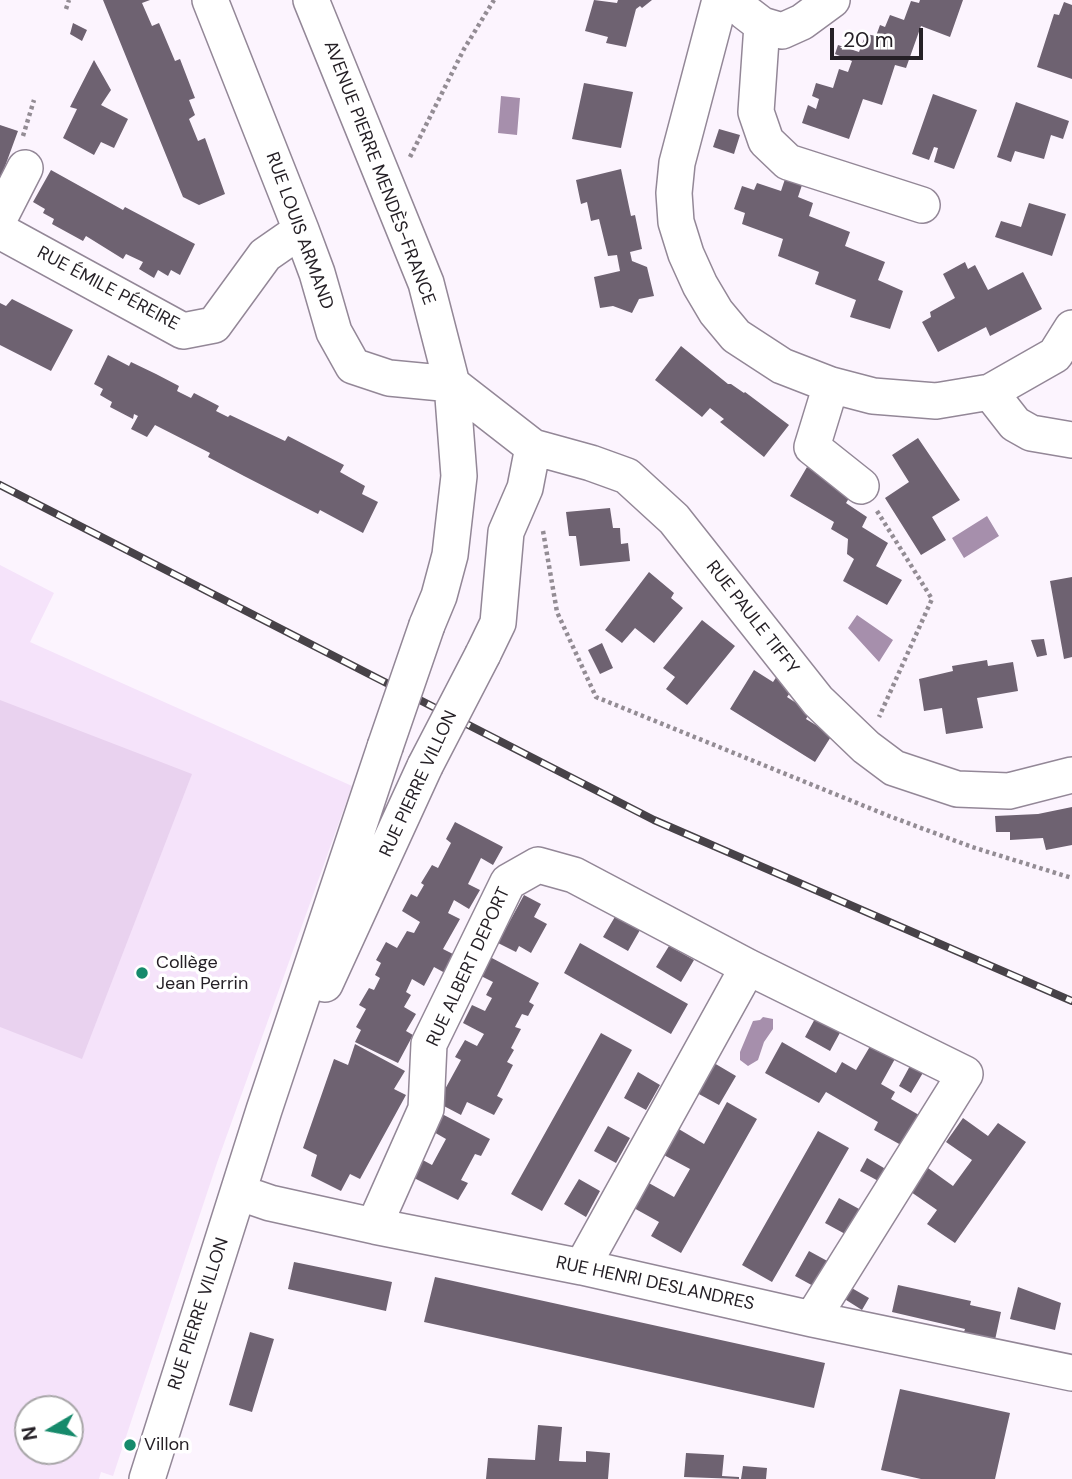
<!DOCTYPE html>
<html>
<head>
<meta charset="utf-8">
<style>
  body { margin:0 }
  #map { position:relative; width:1072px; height:1479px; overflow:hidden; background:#fcf4fe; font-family:"DM Sans",sans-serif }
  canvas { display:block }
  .north { position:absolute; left:14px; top:1395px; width:70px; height:70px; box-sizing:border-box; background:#fff; border:2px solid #a8a6a8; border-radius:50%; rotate:260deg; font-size:19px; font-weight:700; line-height:28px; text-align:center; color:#252026 }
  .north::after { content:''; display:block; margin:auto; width:24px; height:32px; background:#168a6b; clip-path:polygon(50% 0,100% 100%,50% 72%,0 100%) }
  .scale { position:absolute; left:830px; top:28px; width:93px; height:32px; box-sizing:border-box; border:4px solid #252026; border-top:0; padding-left:9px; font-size:21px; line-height:24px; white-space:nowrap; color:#252026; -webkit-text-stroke:5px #fff; paint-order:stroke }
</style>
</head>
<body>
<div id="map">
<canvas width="1072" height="1479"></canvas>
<div class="north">N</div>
<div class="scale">20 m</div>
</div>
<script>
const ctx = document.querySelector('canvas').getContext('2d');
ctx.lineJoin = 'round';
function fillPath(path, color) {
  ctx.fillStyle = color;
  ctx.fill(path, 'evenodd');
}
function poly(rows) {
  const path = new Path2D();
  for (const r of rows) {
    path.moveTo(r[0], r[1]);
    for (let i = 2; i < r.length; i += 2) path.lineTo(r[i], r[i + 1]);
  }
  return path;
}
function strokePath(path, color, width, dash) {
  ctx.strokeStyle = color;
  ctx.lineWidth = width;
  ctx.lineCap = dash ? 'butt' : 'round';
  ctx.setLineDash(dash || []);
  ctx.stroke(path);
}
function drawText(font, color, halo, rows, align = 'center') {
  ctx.font = font + ' "DM Sans",sans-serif';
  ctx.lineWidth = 7;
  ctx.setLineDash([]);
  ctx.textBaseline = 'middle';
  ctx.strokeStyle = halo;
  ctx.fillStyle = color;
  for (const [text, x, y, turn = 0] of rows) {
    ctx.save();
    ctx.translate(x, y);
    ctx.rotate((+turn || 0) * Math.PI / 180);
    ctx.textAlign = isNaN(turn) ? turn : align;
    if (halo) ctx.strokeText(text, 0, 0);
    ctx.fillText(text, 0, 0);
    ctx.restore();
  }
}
fillPath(poly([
  [0,565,54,593,30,642,352,786,218,1160,113,1476,101,1472,99,1479,0,1479],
  [28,1409,70,1409,70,1451,28,1451]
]), '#f5e3fa');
fillPath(poly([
  [0,700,192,774,82,1059,0,1027]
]), '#e9d2ef');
fillPath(poly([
  [501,96,520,98,517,135,498,133],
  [987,516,999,536,964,558,952,538],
  [857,615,893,640,879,662,848,628],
  [763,1017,773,1019,773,1029,764,1042,758,1060,748,1066,740,1060,740,1052,753,1021,760,1020]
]), '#a68fac');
fillPath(poly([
  [103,0,150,0,142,3,152,26,159,23,175,61,180,59,195,98,189,100,195,115,189,119,198,141,205,138,225,194,199,205,183,197],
  [594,0,617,3,618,0,652,0,642,8,640,6,636,9,626,47,606,43,608,37,585,31],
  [920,0,963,0,950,37,921,26,906,68,895,65,882,105,863,99,849,139,802,123,808,105,816,109,819,99,812,96,816,83,833,88,839,69,848,72,852,61,835,54,838,45,859,52,866,34,876,36,880,25,885,27,890,15,904,20,911,1,919,3],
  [1064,2,1072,5,1072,79,1037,67,1054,14,1059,15],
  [73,23,87,30,82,41,70,34],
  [94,60,111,90,101,105,128,119,114,148,101,142,94,155,63,138,77,109,70,107],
  [584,83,633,92,621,148,572,139],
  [933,94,977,110,954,169,934,162,938,148,934,147,929,160,912,154],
  [1016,102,1069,121,1063,139,1051,135,1044,159,1015,151,1011,162,997,157],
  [0,125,18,131,0,180],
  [719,129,740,135,734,154,713,147],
  [621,169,631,216,635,215,642,249,630,252,632,261,647,267,654,296,639,299,632,313,613,306,600,308,594,277,620,271,617,255,608,256,599,219,591,221,587,202,581,204,576,180],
  [51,170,123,210,125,207,195,244,180,275,171,270,168,276,158,270,154,278,139,269,143,262,126,254,123,259,86,236,83,241,52,224,54,219,43,213,45,209,33,202],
  [786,176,803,182,798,197,813,203,809,216,850,232,845,246,885,262,878,280,903,291,890,329,850,317,856,300,815,284,819,272,778,256,783,239,742,224,745,213,734,209,742,186,754,190,757,183,781,191],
  [1029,203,1066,214,1052,256,995,237,1001,221,1021,227],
  [965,262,968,269,975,265,988,290,1023,272,1042,309,990,336,986,327,938,352,922,322,931,317,930,312,955,298,943,274],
  [12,299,73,330,51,371,0,345,0,303,6,306],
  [681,346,728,384,731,384,744,393,745,392,789,425,764,457,720,422,724,419,710,408,702,417,655,380],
  [108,355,129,366,131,362,156,374,179,386,177,391,191,398,194,393,219,406,216,411,228,417,230,415,285,441,288,436,344,465,340,472,365,486,362,494,378,502,363,533,320,510,318,514,244,476,208,457,210,453,155,425,147,437,131,429,138,416,134,414,133,419,110,407,112,402,100,395,103,389,94,384],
  [918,438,960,500,932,517,946,540,921,555,885,498,909,482,892,455],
  [807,467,838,488,856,487,846,503,867,517,862,527,888,543,876,566,902,580,887,605,843,581,854,559,847,554,848,539,831,529,834,522,790,496],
  [610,508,613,528,620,528,621,544,628,543,630,561,580,566,576,536,569,536,566,512],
  [649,572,674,593,671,598,683,608,654,643,635,628,622,643,605,630],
  [1072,577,1072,657,1064,659,1050,581],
  [702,620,735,646,687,705,666,689,675,677,663,668],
  [1044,639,1047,655,1037,657,1031,640],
  [602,643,613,668,600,674,588,650],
  [987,660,988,666,1013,662,1018,691,977,698,983,728,946,734,942,708,924,711,919,679,953,671,952,666],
  [754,670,773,682,777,676,795,686,787,697,810,712,806,719,832,735,815,762,730,709],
  [1072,807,1072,845,1046,850,1043,838,1010,840,1010,832,996,832,995,816,1038,814],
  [455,822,503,847,493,865,481,858,468,884,480,890,469,909,454,900,448,913,460,919,443,949,455,955,445,973,434,967,424,986,412,979,406,992,411,995,404,1007,416,1014,406,1031,413,1035,398,1063,355,1042,361,1030,356,1027,366,1009,359,1005,369,988,374,990,380,978,375,975,381,963,376,960,386,942,397,948,407,931,414,933,420,922,402,911,411,894,417,897,424,885,421,883,432,865,438,868,451,843,446,839],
  [524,895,541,904,534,917,547,924,531,953,519,946,516,952,498,943],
  [616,915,640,930,628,951,603,937],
  [580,943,688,1004,671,1034,564,973],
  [669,946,694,960,681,982,656,967],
  [490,957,539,983,529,1002,534,1005,528,1016,522,1014,515,1027,521,1029,511,1048,514,1050,507,1062,513,1065,497,1096,503,1099,494,1115,467,1102,461,1115,442,1105,444,1091,461,1060,455,1057,465,1040,477,1046,484,1034,463,1023,472,1005,485,1011,492,998,486,995,493,982,481,976],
  [817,1015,842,1029,830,1051,805,1037],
  [601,1033,632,1050,542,1211,511,1194],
  [782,1042,836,1073,842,1062,856,1070,872,1043,896,1057,881,1084,895,1092,891,1099,919,1115,901,1145,874,1130,878,1122,826,1092,819,1103,765,1073],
  [355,1044,405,1071,394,1089,406,1095,360,1179,350,1174,341,1191,311,1176,317,1155,303,1148,334,1059,348,1065],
  [714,1063,736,1076,719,1105,697,1093],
  [911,1064,924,1071,911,1093,899,1086],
  [638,1072,660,1085,646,1110,624,1098],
  [727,1102,757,1119,681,1253,651,1236,659,1222,632,1207,647,1182,674,1197,690,1169,662,1154,677,1128,704,1144],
  [442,1114,490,1139,481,1156,475,1154,461,1180,468,1183,458,1200,410,1176,419,1158,432,1165,446,1139,432,1131],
  [963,1118,988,1136,998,1123,1026,1142,955,1243,927,1224,937,1210,911,1192,928,1168,953,1186,972,1160,946,1142],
  [608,1126,630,1138,616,1163,594,1151],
  [818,1131,849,1148,772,1282,742,1265],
  [867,1158,889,1171,882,1183,860,1171],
  [579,1179,600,1191,586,1217,564,1204],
  [839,1198,861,1210,847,1235,825,1223],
  [809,1251,831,1263,817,1288,795,1276],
  [294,1262,392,1282,386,1311,288,1289],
  [435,1277,825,1363,814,1408,424,1322],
  [898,1285,971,1301,970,1305,1001,1312,995,1340,964,1332,965,1329,892,1312],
  [850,1287,869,1298,862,1310,843,1298],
  [1018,1287,1061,1303,1055,1330,1010,1319],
  [250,1332,274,1339,252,1412,229,1405],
  [900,1389,1010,1413,995,1479,921,1479,881,1470],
  [538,1425,562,1427,559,1461,586,1462,586,1451,610,1453,608,1479,486,1479,488,1458,535,1460],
  [686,1453,724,1455,722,1476,739,1477,739,1479,684,1477],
  [743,1466,767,1468,766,1479,741,1479]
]), '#6e6271');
const minor = poly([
  [210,0,301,230,317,273,334,332,353,366,389,378,452,384,533,447,591,463,627,476,674,519,818,701,866,747,894,768,957,789,1009,791,1072,775],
  [311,0,426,283,452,384,459,476,450,555,439,596,427,625],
  [720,0,677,163,674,193,676,222,686,254,700,285,716,312,736,336,782,366,831,385,873,396,936,401,990,392,1055,355,1072,328],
  [745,12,762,25,782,31,802,22,832,0],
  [762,25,756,112,766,141,788,162,922,205],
  [0,217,25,168],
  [0,231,183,331,214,325,265,255,301,230],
  [831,385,812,447,861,486],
  [990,392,1015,424,1031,433,1072,440],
  [483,654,498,623,506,532,525,488,533,447],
  [325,984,425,766],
  [238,1192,270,1203,374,1226,582,1267,812,1319,1072,1373],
  [374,1226,426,1109,429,1044,508,882,538,865,574,875,748,967,965,1074,812,1319],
  [582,1267,748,967],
  [147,1479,264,1110,385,747]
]);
strokePath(minor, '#938797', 38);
strokePath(poly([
  [66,9,69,0],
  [23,136,34,100],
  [410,157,464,49,494,0],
  [877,511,932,599,879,717],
  [543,531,557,612,596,697,889,816,972,847,1072,878]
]), '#938c94', 4.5, [3.5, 3.5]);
strokePath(minor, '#fff', 35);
const rail = poly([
  [0,485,654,820,1072,1001]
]);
strokePath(rail, '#474248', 8);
strokePath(rail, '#fff', 5, [16]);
const minorBridge = poly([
  [385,747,427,625],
  [425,766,483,654]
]);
strokePath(minorBridge, '#938797', 38, []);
strokePath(minorBridge, '#fff', 35);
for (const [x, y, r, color] of [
  [142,973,7,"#168a6b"],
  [130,1445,7,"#168a6b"]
]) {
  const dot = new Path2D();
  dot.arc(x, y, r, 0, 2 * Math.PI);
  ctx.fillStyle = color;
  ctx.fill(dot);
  strokePath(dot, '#fff', 2.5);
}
drawText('18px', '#252026', '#fff', [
  ["AVENUE PIERRE MENDÈS-FRANCE",379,173,69],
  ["RUE LOUIS ARMAND",299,231,70],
  ["RUE ÉMILE PÉREIRE",108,289,28],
  ["RUE PAULE TIFFY",752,618,52],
  ["RUE PIERRE VILLON",419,784,-65],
  ["RUE ALBERT DEPORT",469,967,-65],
  ["RUE HENRI DESLANDRES",655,1284,12],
  ["RUE PIERRE VILLON",199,1314,-72]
]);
drawText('18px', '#252026', '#fff', [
  ["Collège",156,963],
  ["Jean Perrin",156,984],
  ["Villon",144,1445]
], 'left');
</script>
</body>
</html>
